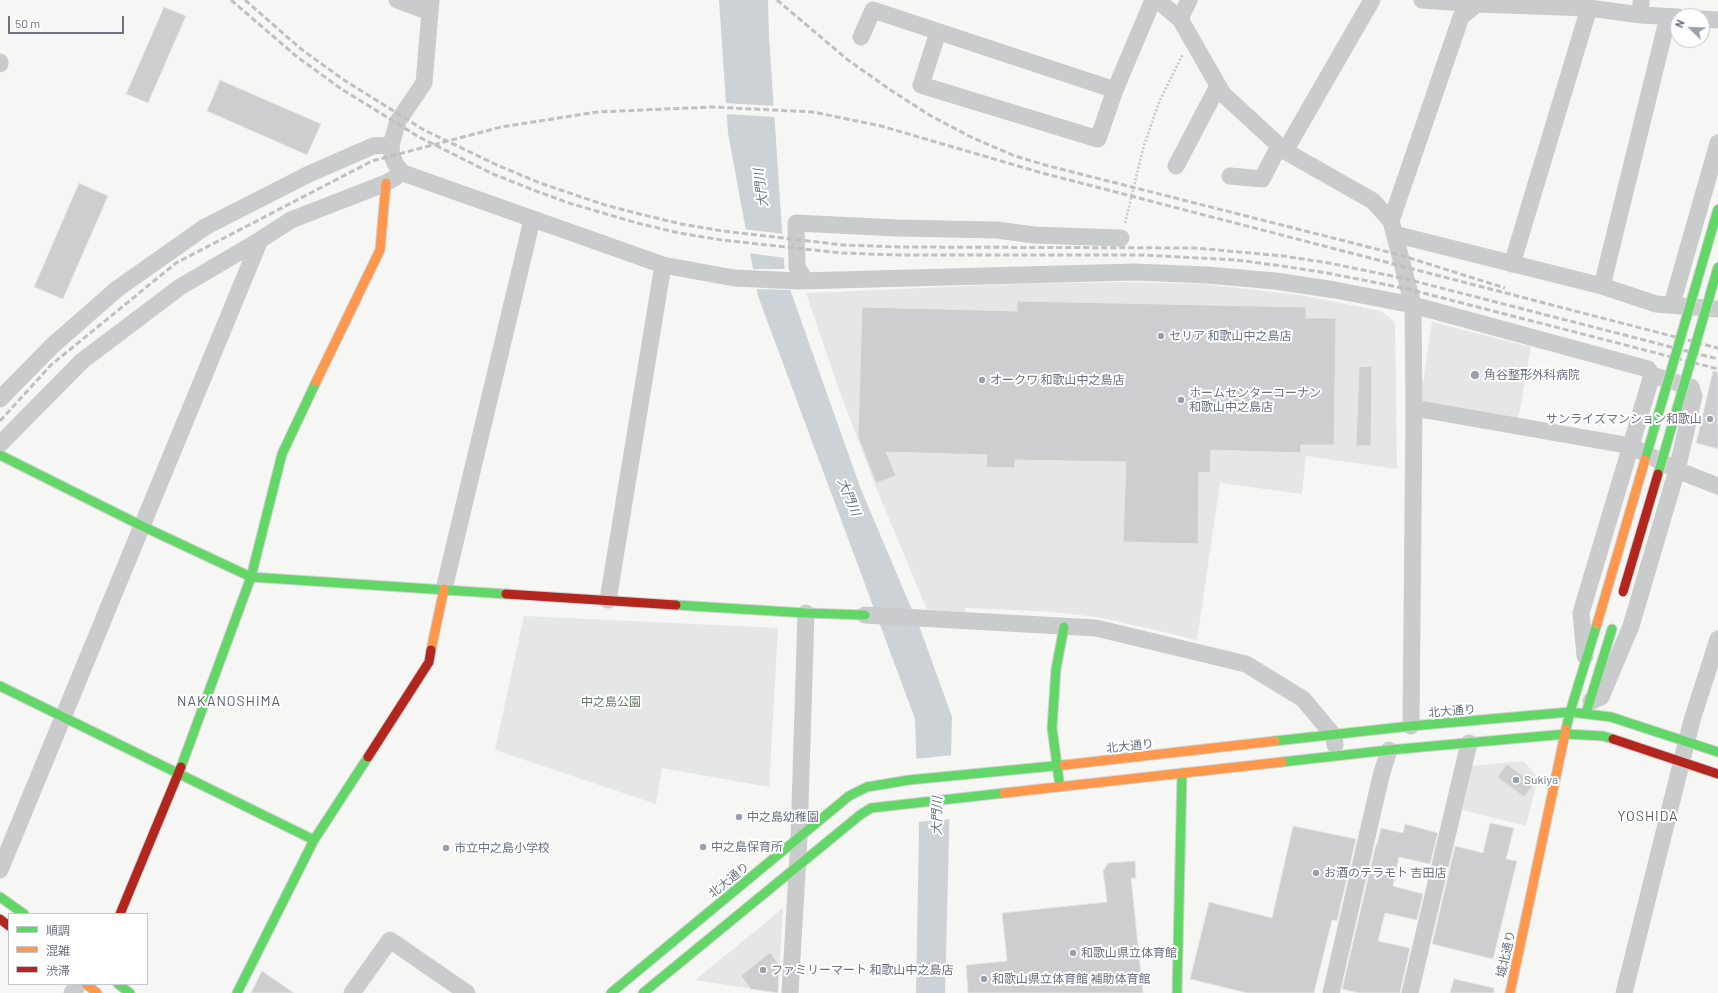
<!DOCTYPE html>
<html>
<head>
<meta charset="utf-8">
<style>
  body { margin:0 }
  #map { position:relative; width:1718px; height:993px; overflow:hidden; background:#f6f6f5; font-family:Barlow,"Noto Sans JP",sans-serif }
  canvas { display:block }
  .legend { position:absolute; left:8px; top:913px; width:140px; height:72px; box-sizing:border-box; background:#fff; border:1px solid #c3c6cd; margin:0; padding:5px 7px; list-style:none; font-size:12px; color:#697182 }
  .legend li { display:flex; align-items:center; gap:8px; height:20px }
  .legend b { width:20px; border:1px solid #c3c6cd }
  .north { position:absolute; left:1670px; top:8px; width:40px; height:40px; box-sizing:border-box; background:#fff; border:1px solid #c3c6cd; border-radius:50%; rotate:293deg; font-size:11px; font-weight:700; line-height:16px; text-align:center; color:#697182 }
  .north::after { content:''; display:block; margin:auto; width:14px; height:18px; background:#9aa0aa; clip-path:polygon(50% 0,100% 100%,50% 72%,0 100%) }
  .scale { position:absolute; left:8px; top:16px; width:116px; height:18px; box-sizing:border-box; border:2px solid #697182; border-top:0; padding-left:5px; font-size:12px; line-height:14px; white-space:nowrap; color:#697182; -webkit-text-stroke:3px #fff; paint-order:stroke }
</style>
</head>
<body>
<div id="map">
<canvas width="1718" height="993"></canvas>
<ul class="legend">
<li><b style="height:5px;background:#63d668"></b>順調</li>
<li><b style="height:5px;background:#ff974d"></b>混雑</li>
<li><b style="height:5px;background:#b3261e"></b>渋滞</li>
</ul>
<div class="north">N</div>
<div class="scale">50 m</div>
</div>
<script>
const ctx = document.querySelector('canvas').getContext('2d');
ctx.lineJoin = 'round';
function fillPath(path, color) {
  ctx.fillStyle = color;
  ctx.fill(path, 'evenodd');
}
function poly(rows) {
  const path = new Path2D();
  for (const r of rows) {
    path.moveTo(r[0], r[1]);
    for (let i = 2; i < r.length; i += 2) path.lineTo(r[i], r[i + 1]);
  }
  return path;
}
function strokePath(path, color, width, dash) {
  ctx.strokeStyle = color;
  ctx.lineWidth = width;
  ctx.lineCap = dash ? 'butt' : 'round';
  ctx.setLineDash(dash || []);
  ctx.stroke(path);
}
function drawText(font, color, halo, rows, align = 'center') {
  ctx.font = font + ' Barlow,"Noto Sans JP",sans-serif';
  ctx.lineWidth = 4;
  ctx.setLineDash([]);
  ctx.textBaseline = 'middle';
  ctx.strokeStyle = halo;
  ctx.fillStyle = color;
  for (const [text, x, y, turn = 0] of rows) {
    ctx.save();
    ctx.translate(x, y);
    ctx.rotate((+turn || 0) * Math.PI / 180);
    ctx.textAlign = isNaN(turn) ? turn : align;
    if (halo) ctx.strokeText(text, 0, 0);
    ctx.fillText(text, 0, 0);
    ctx.restore();
  }
}
fillPath(poly([
  [1118,282,1203,284,1300,295,1381,311,1395,322,1397,469,1306,456,1302,494,1220,483,1197,640,1103,618,1055,612,965,608,965,612,927,610,875,485,838,387,806,293,1015,284],
  [1432,322,1531,347,1517,426,1420,403],
  [1523,761,1538,777,1526,826,1462,810,1472,766],
  [783,908,778,993,695,980,764,924]
]), '#e6e6e7');
fillPath(poly([
  [524,616,778,628,769,787,662,768,656,804,495,750]
]), '#e4e7e3');
fillPath(poly([
  [719,0,768,0,769,36,785,275,860,487,921,631,952,717,945,993,916,993,919,832,915,719,758,296,728,133]
]), '#cdd2d6');
fillPath(poly([
  [724,103,776,106,776,117,724,114],
  [743,229,784,234,786,258,748,253],
  [750,269,787,269,793,290,754,289],
  [953,755,952,819,917,822,915,759]
]), '#f6f6f5');
const building = poly([
  [164,7,186,16,148,103,126,94,164,7],
  [220,80,321,124,307,155,207,111,220,80],
  [79,183,108,196,63,299,34,287,79,183],
  [1017,301,1306,307,1306,318,1336,318,1334,445,1301,445,1301,453,1211,450,1210,473,1199,472,1198,544,1123,542,1126,462,1015,460,1015,468,986,467,987,455,886,452,896,476,876,483,858,437,862,307,1017,311,1017,301],
  [1372,366,1371,446,1356,446,1359,367,1372,366],
  [1713,371,1718,372,1718,449,1696,443,1713,371],
  [1507,764,1534,784,1524,797,1497,777,1507,764],
  [1490,823,1514,828,1506,859,1517,861,1493,959,1432,944,1455,846,1483,853,1490,823],
  [1405,824,1438,833,1430,864,1399,857,1393,886,1423,894,1417,920,1385,913,1378,941,1410,948,1400,993,1359,993,1342,989,1376,844,1377,844,1381,828,1403,833,1405,824],
  [1293,826,1356,839,1337,921,1332,920,1314,993,1247,993,1190,979,1209,902,1272,918,1293,826],
  [1135,861,1136,878,1131,878,1143,993,968,993,966,965,1007,961,1002,913,1107,902,1103,871,1108,863,1135,861],
  [770,952,779,965,778,993,751,989,741,976,770,952],
  [262,971,294,993,251,993,262,971],
  [1454,979,1494,988,1494,993,1450,993,1454,979]
]);
fillPath(building, '#ceced0');
strokePath(building, '#e6e6e4', 1);
const fast = poly([
  [0,455,142,526,251,577,506,594],
  [676,605,806,613,865,615],
  [0,686,314,840],
  [1586,713,1612,629],
  [1566,729,1570,712,1597,624],
  [1275,741,1411,726,1570,712,1611,717,1718,752],
  [1282,762,1389,750,1566,734,1603,736,1613,739],
  [181,767,251,577,282,454,316,382],
  [1059,780,1052,728,1056,669,1064,627],
  [0,897,24,914],
  [118,984,130,993],
  [237,993,314,840,368,757],
  [611,993,849,796,867,787,909,780,1064,765],
  [643,993,860,815,871,808,1004,793],
  [1177,993,1182,773]
]);
const slow = poly([
  [316,382,380,250,386,183],
  [431,650,444,589],
  [1064,765,1275,741],
  [1004,793,1282,762],
  [86,984,97,993],
  [1510,993,1566,729]
]);
const jam = poly([
  [506,594,676,605],
  [1613,739,1718,774],
  [368,757,429,662,431,650],
  [120,914,181,767],
  [0,919,9,926]
]);
strokePath(fast, '#d3d3d3', 11);
strokePath(slow, '#d3d3d3', 11);
strokePath(jam, '#d3d3d3', 11);
strokePath(poly([
  [1125,223,1144,145,1160,100,1183,54]
]), '#c7c8c9', 2.5, [2, 2]);
strokePath(poly([
  [397,0,430,12],
  [431,0,424,83,398,121,391,145,392,156,396,165,403,173,663,265,734,278,799,281,1134,272,1207,275,1275,281,1335,290,1413,305,1648,369,1652,375,1691,387,1694,396,1677,470,1631,626,1601,697,1591,701],
  [1157,0,1180,19,1223,94,1285,151,1373,201,1391,221,1413,305,1414,408,1411,726],
  [1422,0,1477,4,1589,8,1641,15,1678,17],
  [1641,15,1641,0],
  [1180,19,1189,0],
  [1702,19,1718,20],
  [938,32,921,85,1098,139,1115,90],
  [861,37,873,10,1115,90,1153,0],
  [0,62,0,64],
  [1285,151,1372,0],
  [1176,166,1218,86],
  [1230,176,1262,179,1279,146],
  [1391,221,1461,17,1477,4,1478,0],
  [1394,234,1602,286,1656,304,1718,309],
  [1512,264,1589,8],
  [806,281,797,267,796,223,897,228,997,230,1034,235,1121,238],
  [1602,286,1668,17],
  [1672,304,1718,143],
  [0,399,52,346,117,289,205,227,309,174,373,146,391,145],
  [1414,408,1631,446,1677,470,1718,486],
  [0,444,82,361,180,287,260,240,291,220,386,183,396,177],
  [444,589,532,220],
  [608,600,663,265],
  [865,615,1096,628,1246,664,1303,699,1334,736,1335,745],
  [1585,656,1581,613,1652,375],
  [0,870,260,240],
  [72,993,79,984],
  [352,993,390,940,467,993],
  [790,993,799,838,806,613],
  [1331,993,1381,776,1389,750],
  [1410,993,1469,743],
  [1624,993,1692,720,1718,639]
]), '#cacbcc', 17);
strokePath(fast, '#63d668', 9);
strokePath(slow, '#ff974d', 9);
strokePath(jam, '#b3261e', 9);
strokePath(poly([
  [231,0,296,56,340,88,419,137,493,174,536,191,569,203,637,223,679,233,722,240,841,253,900,255,1144,255,1236,260,1282,266,1327,273,1408,289,1718,369],
  [245,0,301,49,344,80,424,130,497,165,540,183,605,205,640,214,681,224,723,231,843,245,901,247,1195,248,1283,256,1329,263,1406,279,1718,359],
  [777,0,848,60,892,91,931,116,973,138,1015,156,1045,165,1400,255,1505,288],
  [0,421,51,365,176,263,372,161,501,127,597,112,712,107,813,112,881,126,1042,173,1718,348]
]), '#c0c0c2', 3, [6, 3]);
const fastBridge = poly([
  [1645,460,1718,209],
  [1658,474,1718,267]
]);
const slowBridge = poly([
  [1597,624,1645,460]
]);
const jamBridge = poly([
  [1623,592,1658,474]
]);
strokePath(fastBridge, '#d3d3d3', 11, []);
strokePath(slowBridge, '#d3d3d3', 11, []);
strokePath(jamBridge, '#d3d3d3', 11, []);
strokePath(fastBridge, '#63d668', 9);
strokePath(slowBridge, '#ff974d', 9);
strokePath(jamBridge, '#b3261e', 9);
for (const [x, y, r, color] of [
  [1161,336,4,"#9aa0aa"],
  [1475,375,5,"#9aa0aa"],
  [982,380,4,"#9aa0aa"],
  [1181,400,4,"#9aa0aa"],
  [1710,419,4,"#9aa0aa"],
  [1516,780,4,"#9aa0aa"],
  [739,817,4,"#9aa0aa"],
  [703,847,4,"#9aa0aa"],
  [446,848,4,"#9aa0aa"],
  [1316,873,4,"#9aa0aa"],
  [1073,953,4,"#9aa0aa"],
  [763,970,4,"#9aa0aa"],
  [984,979,4,"#9aa0aa"]
]) {
  const dot = new Path2D();
  dot.arc(x, y, r, 0, 2 * Math.PI);
  ctx.fillStyle = color;
  ctx.fill(dot);
  strokePath(dot, '#fff', 1.5);
}
drawText('12px', '#697182', '#fff', [
  ["セリア 和歌山中之島店",1169,336],
  ["角谷整形外科病院",1484,375],
  ["オークワ 和歌山中之島店",990,380],
  ["ホームセンターコーナン",1189,393],
  ["和歌山中之島店",1189,407],
  ["サンライズマンション和歌山",1702,419,"right"],
  ["Sukiya",1524,780],
  ["中之島幼稚園",747,817],
  ["中之島保育所",711,847],
  ["市立中之島小学校",454,848],
  ["お酒のテラモト 吉田店",1324,873],
  ["和歌山県立体育館",1081,953],
  ["ファミリーマート 和歌山中之島店",771,970],
  ["和歌山県立体育館 補助体育館",992,979]
], 'left');
drawText('12px', '#677a67', '#fff', [
  ["中之島公園",611,702]
]);
drawText('12px', '#697182', '#fff', [
  ["北大通り",1452,711,-5],
  ["北大通り",1130,746,-6],
  ["北大通り",729,880,-39],
  ["城北通り",1506,954,-77]
]);
drawText('italic 13px', '#6a7885', '#fff', [
  ["大門川",761,188,-97],
  ["大門川",849,497,68],
  ["大門川",937,816,-89]
]);
ctx.letterSpacing = '1px';
drawText('14px', '#565c68', '#fff', [
  ["NAKANOSHIMA",229,701],
  ["YOSHIDA",1648,816]
]);
ctx.letterSpacing = '0px';
</script>
</body>
</html>
